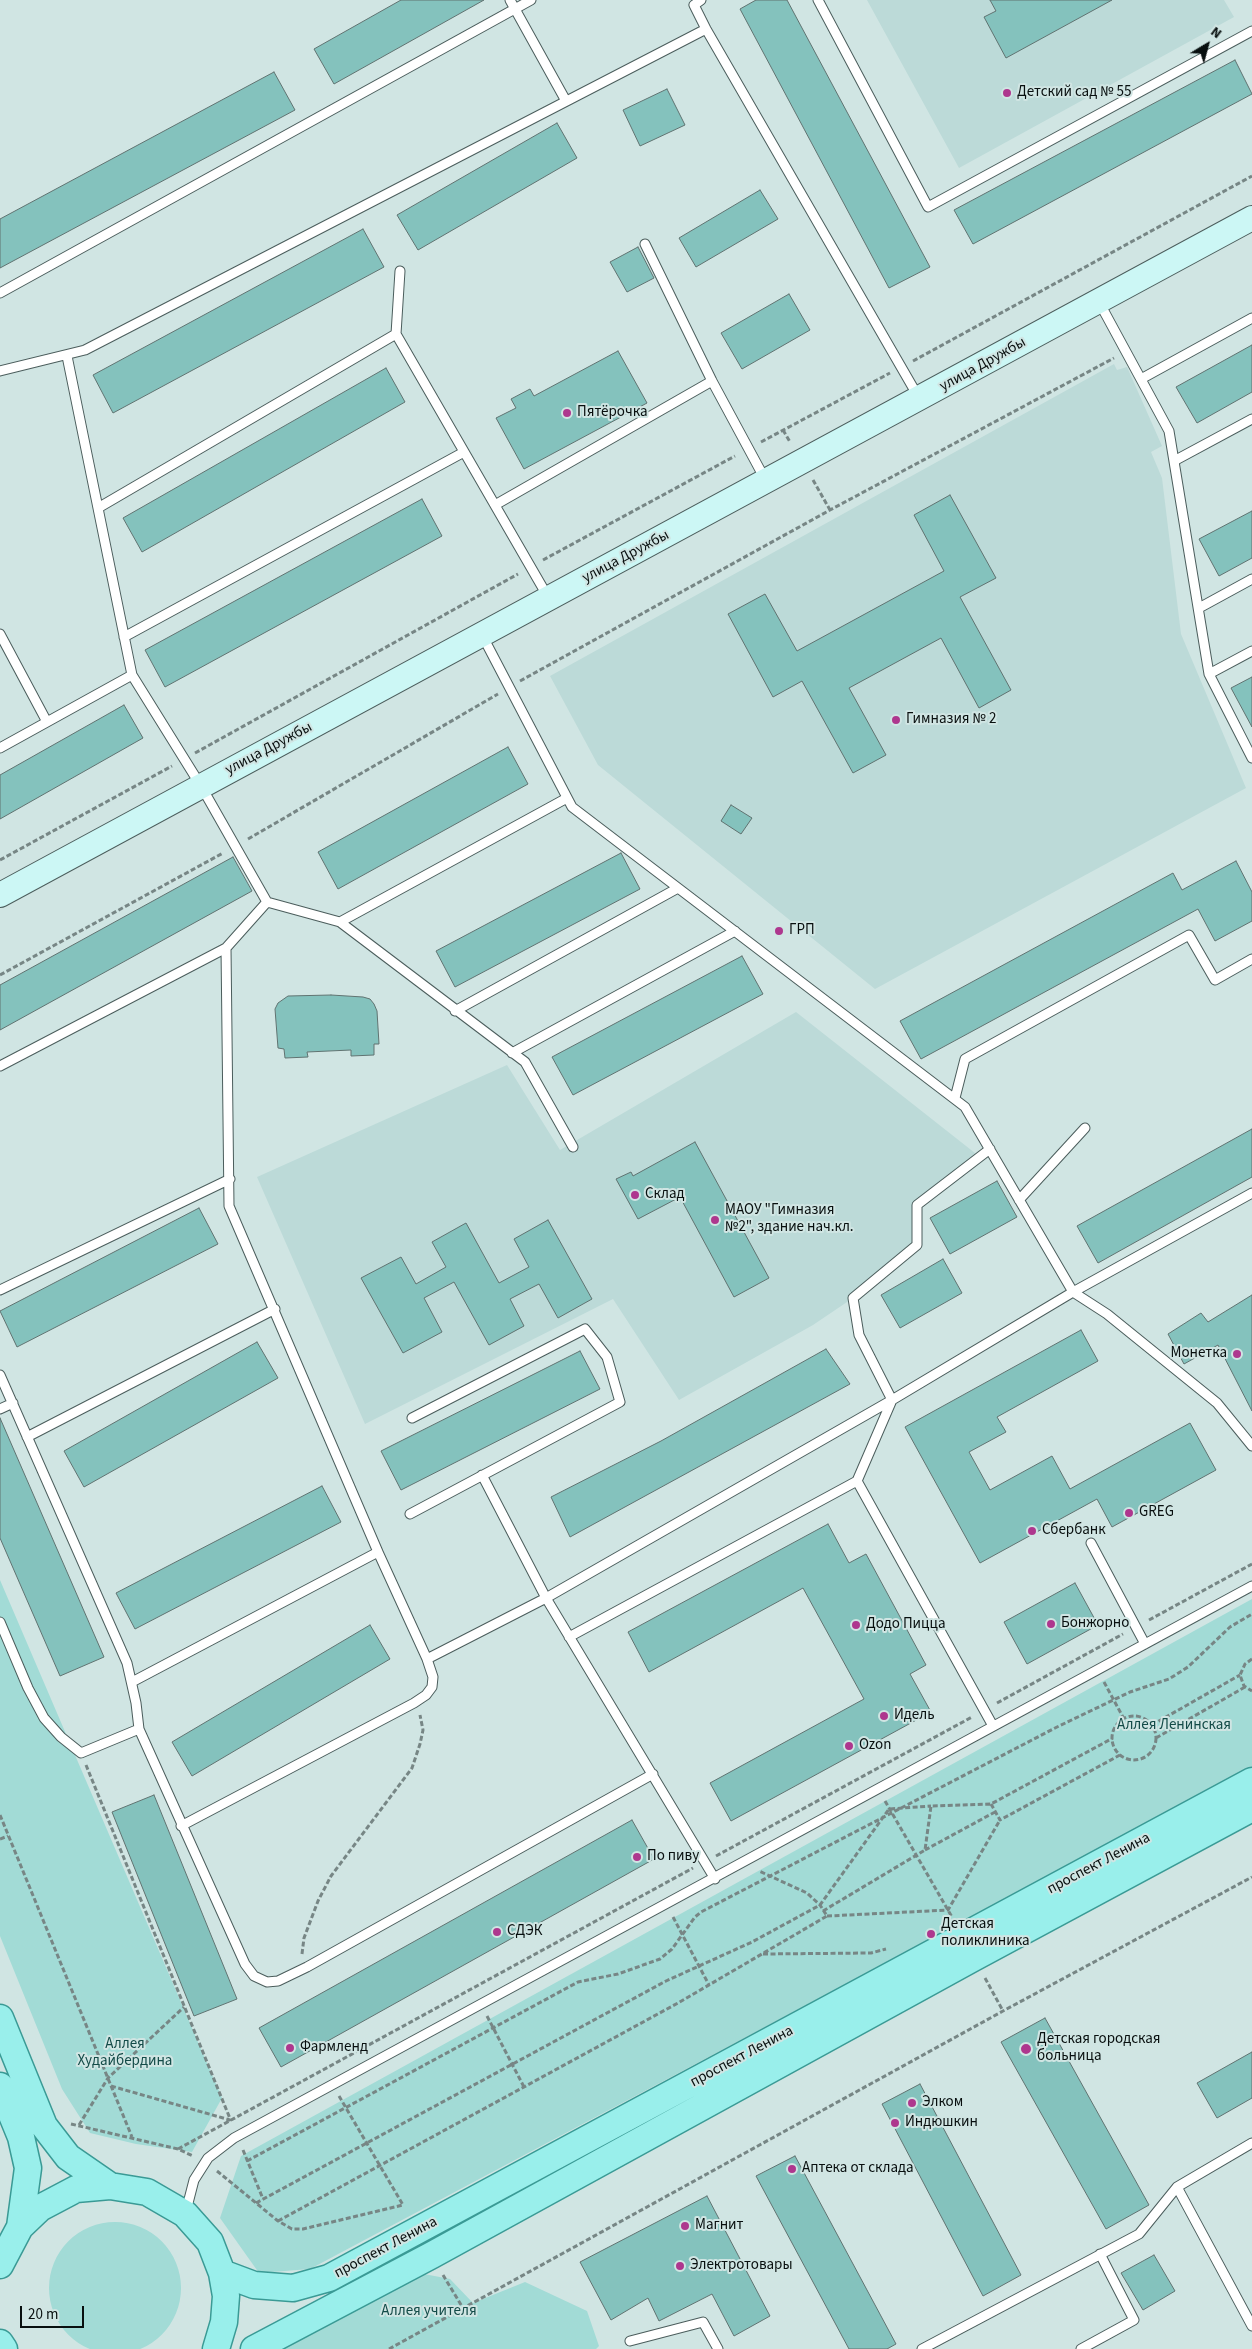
<!DOCTYPE html>
<html>
<head>
<meta charset="utf-8">
<style>
  body { margin:0 }
  #map { position:relative; width:1252px; height:2349px; overflow:hidden; background:#d0e5e3; font-family:"Source Sans 3",sans-serif }
  canvas { display:block }
  .north { position:absolute; left:1182px; top:20px; width:50px; height:50px; -webkit-text-stroke:4px #d0e5e3; paint-order:stroke; rotate:37deg; font-size:14px; font-weight:700; line-height:20px; text-align:center; color:#080f0f }
  .north::after { content:''; display:block; margin:auto; width:18px; height:22px; background:#080f0f; clip-path:polygon(50% 0,100% 100%,50% 72%,0 100%) }
  .scale { position:absolute; left:20px; top:2306px; width:64px; height:22px; box-sizing:border-box; border:2px solid #080f0f; border-top:0; padding-left:6px; font-size:15px; line-height:18px; white-space:nowrap; color:#080f0f; -webkit-text-stroke:4px #d0e5e3; paint-order:stroke }
</style>
</head>
<body>
<div id="map">
<canvas width="1252" height="2349"></canvas>
<div class="north">N</div>
<div class="scale">20 m</div>
</div>
<script>
const ctx = document.querySelector('canvas').getContext('2d');
ctx.lineJoin = 'round';
function fillPath(path, color) {
  ctx.fillStyle = color;
  ctx.fill(path, 'evenodd');
}
function poly(rows) {
  const path = new Path2D();
  for (const r of rows) {
    if (r.length === 3) {
      path.moveTo(r[0] + r[2], r[1]);
      path.arc(r[0], r[1], r[2], 0, 2 * Math.PI);
      continue;
    }
    path.moveTo(r[0], r[1]);
    for (let i = 2; i < r.length; i += 2) path.lineTo(r[i], r[i + 1]);
  }
  return path;
}
function strokePath(path, color, width, dash) {
  ctx.strokeStyle = color;
  ctx.lineWidth = width;
  ctx.lineCap = dash ? 'butt' : 'round';
  ctx.setLineDash(dash || []);
  ctx.stroke(path);
}
function drawText(font, color, halo, rows, align = 'center') {
  ctx.font = font + ' "Source Sans 3",sans-serif';
  ctx.lineWidth = 4;
  ctx.setLineDash([]);
  ctx.textBaseline = 'middle';
  ctx.strokeStyle = halo;
  ctx.fillStyle = color;
  for (const [text, x, y, turn = 0] of rows) {
    ctx.save();
    ctx.translate(x, y);
    ctx.rotate((+turn || 0) * Math.PI / 180);
    ctx.textAlign = isNaN(turn) ? turn : align;
    if (halo) ctx.strokeText(text, 0, 0);
    ctx.fillText(text, 0, 0);
    ctx.restore();
  }
}
fillPath(poly([
  [867,0,1224,0,1234,17,959,168],
  [1114,364,1117,370,1127,367,1162,446,1151,452,1162,478,1181,634,1246,788,875,989,598,765,550,676],
  [796,1012,980,1157,917,1205,917,1245,853,1298,813,1325,679,1400,613,1299,365,1424,257,1177,507,1065,560,1150]
]), '#bcdad8');
fillPath(poly([
  [0,1580,222,2098,192,2152,136,2144,90,2133,62,2089,0,1936],
  [1252,1599,1252,1768,310,2269,259,2273,220,2218,241,2156],
  [115,2288,66],
  [424,2274,450,2279,473,2303,525,2282,587,2311,599,2346,596,2349,275,2349]
]), '#a2dbd6');
const building = poly([
  [401,0,484,0,334,84,314,49,401,0],
  [756,0,787,0,930,267,889,288,740,9,756,0],
  [990,0,1112,0,1006,58,984,17,996,11,990,0],
  [1235,60,1252,94,973,244,954,210,1235,60],
  [274,72,295,110,0,268,0,219,274,72],
  [667,89,685,125,640,146,623,110,667,89],
  [557,123,577,158,418,250,397,215,557,123],
  [760,190,778,219,696,267,679,238,760,190],
  [363,229,384,267,113,413,93,375,363,229],
  [638,247,654,278,627,292,610,262,638,247],
  [789,294,810,330,742,369,721,333,789,294],
  [1252,345,1252,392,1197,423,1176,387,1252,345],
  [618,351,647,403,524,469,496,418,516,408,511,399,530,389,534,396,618,351],
  [386,368,405,402,142,552,123,518,386,368],
  [950,495,996,578,960,597,1011,690,979,708,941,638,849,688,886,755,853,773,802,681,773,697,728,614,765,594,797,651,944,571,914,515,950,495],
  [422,499,442,536,165,687,145,650,422,499],
  [1252,511,1252,558,1219,576,1199,539,1252,511],
  [1252,677,1252,727,1231,688,1252,677],
  [124,705,143,738,0,819,0,775,124,705],
  [508,747,528,784,338,889,318,852,508,747],
  [731,805,752,818,741,834,721,821,731,805],
  [621,853,640,889,455,987,436,951,621,853],
  [233,857,252,891,0,1030,0,985,233,857],
  [1236,861,1252,892,1252,921,1215,941,1198,909,921,1059,900,1021,1173,873,1182,890,1236,861],
  [742,956,763,994,573,1095,552,1057,742,956],
  [331,995,363,997,370,999,374,1004,377,1011,379,1044,374,1044,374,1055,351,1056,351,1050,307,1052,308,1057,285,1058,284,1049,278,1048,275,1009,278,1003,288,996,331,995],
  [1252,1129,1252,1177,1098,1263,1077,1226,1252,1129],
  [695,1142,769,1278,734,1297,680,1197,638,1219,616,1179,631,1172,633,1176,695,1142],
  [997,1181,1017,1217,950,1254,930,1218,997,1181],
  [199,1208,218,1244,17,1347,0,1311,199,1208],
  [548,1220,592,1299,558,1318,539,1284,510,1299,524,1326,489,1345,454,1282,424,1298,442,1332,403,1353,361,1278,401,1257,416,1284,446,1267,432,1242,466,1223,499,1283,529,1267,514,1239,548,1220],
  [943,1259,962,1293,900,1328,881,1295,943,1259],
  [1252,1295,1252,1411,1218,1345,1184,1364,1168,1334,1201,1313,1208,1322,1252,1295],
  [1081,1330,1098,1361,997,1417,1006,1432,969,1452,990,1490,1052,1456,1070,1489,1190,1423,1216,1470,1112,1527,1097,1499,980,1563,905,1427,1081,1330],
  [257,1342,278,1378,84,1487,64,1451,257,1342],
  [826,1349,850,1384,570,1537,551,1497,661,1441,826,1349],
  [580,1351,600,1389,401,1490,381,1451,580,1351],
  [0,1418,104,1657,60,1676,0,1538,0,1418],
  [322,1486,341,1522,135,1629,116,1593,322,1486],
  [828,1524,849,1563,866,1554,926,1665,910,1674,931,1712,731,1821,710,1783,864,1699,803,1588,649,1672,628,1632,828,1524],
  [1075,1583,1098,1625,1027,1664,1004,1622,1075,1583],
  [370,1625,390,1659,192,1776,172,1742,370,1625],
  [154,1795,237,1999,194,2016,112,1812,154,1795],
  [632,1820,654,1859,281,2067,259,2028,632,1820],
  [1045,2018,1149,2205,1106,2229,1001,2042,1045,2018],
  [1252,2052,1252,2098,1217,2118,1197,2083,1252,2052],
  [920,2084,1021,2275,983,2296,882,2104,920,2084],
  [795,2156,896,2344,887,2349,849,2349,756,2176,795,2156],
  [707,2196,770,2316,734,2336,712,2294,659,2321,648,2298,611,2320,580,2262,707,2196],
  [1154,2255,1175,2291,1143,2310,1121,2273,1154,2255]
]);
fillPath(building, '#84c2bd');
strokePath(building, '#607371', 1);
const lane = poly([
  [510,0,566,101],
  [701,0,694,5,706,29,919,398],
  [818,0,928,207,1252,31],
  [645,244,712,381,766,481],
  [400,271,396,334,548,597],
  [0,293,531,0],
  [1099,302,1169,431,1209,674,1252,758],
  [67,356,132,675],
  [0,371,85,350,706,29],
  [1141,379,1252,318],
  [1174,461,1252,419],
  [495,505,712,381],
  [98,508,396,334],
  [1199,608,1252,579],
  [0,634,47,722],
  [482,635,572,807,965,1107,1073,1292,1107,1314,1217,1403,1252,1446],
  [124,637,464,452],
  [1209,674,1252,651],
  [0,748,132,675,201,786,267,902,226,948,229,1206,378,1552,132,1682],
  [267,902,340,922,525,1062,573,1147],
  [340,922,567,798],
  [455,1011,678,888],
  [512,1053,735,931],
  [0,1066,226,948],
  [955,1098,965,1059,1189,935,1215,980,1252,959],
  [990,1149,917,1205,917,1245,853,1298,859,1335,892,1400,857,1481,993,1726],
  [1019,1200,1085,1128],
  [0,1290,230,1179],
  [0,1375,127,1663,136,1703,139,1729,245,1964,254,1976,267,1982,278,1981,307,1967,653,1774],
  [0,1409,13,1403],
  [27,1437,275,1309],
  [482,1475,546,1598,892,1400,1073,1292,1252,1193],
  [410,1514,620,1402,607,1357,585,1329,412,1418],
  [1091,1543,1145,1644],
  [378,1552,427,1659,546,1598,715,1879],
  [0,1622,28,1688,44,1718,61,1737,81,1753,139,1729],
  [569,1637,857,1481],
  [181,1826,414,1703,426,1695,432,1687,433,1677,427,1659],
  [1177,2187,1252,2326],
  [186,2211,194,2180,208,2158,234,2138,1252,1586],
  [630,2341,703,2322,718,2349],
  [922,2349,1139,2234,1177,2187,1252,2143],
  [1081,2349,1134,2320,1100,2254]
]);
const secondary = poly([
  [0,895,1252,218]
]);
const primary = poly([
  [0,2018,44,2126,68,2157,110,2186],
  [0,2086,21,2137,28,2168,20,2227],
  [0,2265,20,2227,40,2208,76,2189,110,2186,147,2192,185,2214,210,2242,222,2273,226,2296,224,2322,216,2349],
  [222,2273,254,2285,293,2288,329,2278,1252,1781],
  [0,2343,4,2349],
  [254,2349,432,2255,973,1958,1252,1808]
]);
strokePath(lane, '#4b5d5c', 11);
strokePath(secondary, '#4b5d5c', 26);
strokePath(primary, '#3a9a95', 29);
strokePath(poly([
  [913,361,1252,176],
  [783,430,790,442],
  [761,442,890,373],
  [813,480,830,510],
  [543,560,735,456],
  [520,681,830,510,1114,358],
  [195,753,518,574],
  [248,839,498,694],
  [0,860,172,766],
  [0,975,223,853],
  [1149,1620,1252,1564],
  [1252,1659,1245,1664,1240,1675,1244,1686,1252,1691],
  [1104,1682,1124,1719],
  [997,1703,1123,1634],
  [1134,1738,22],
  [1152,1725,1240,1675],
  [1156,1738,1245,1687],
  [86,1765,231,2121],
  [885,1801,952,1917],
  [991,1804,1000,1820,1120,1755],
  [0,1815,132,2137],
  [0,1839,8,1836],
  [925,1850,995,1812],
  [716,1856,972,1717],
  [823,1911,925,1850,931,1806,991,1804,1113,1738],
  [827,1916,948,1910,1000,1820],
  [673,1917,709,1985],
  [302,1954,304,1938,318,1901,331,1876,412,1768,420,1744,423,1730,420,1715],
  [763,1954,871,1953,886,1949],
  [985,1978,1003,2011],
  [487,2016,524,2087],
  [111,2086,230,2120],
  [339,2096,403,2205],
  [71,2124,178,2149,193,2156],
  [79,2125,108,2078,184,2007],
  [178,2149,693,1868],
  [243,2150,263,2199],
  [247,2161,578,1982,618,1974,660,1959,672,1949,695,1917,701,1912,1057,1727,1130,1692,1169,1679,1188,1667,1230,1627,1252,1614],
  [217,2171,278,2221,292,2229,303,2229,403,2205],
  [256,2203,666,1981,752,1942,820,1905,889,1809,931,1806],
  [278,2221,678,2003,827,1916,820,1905,807,1893,759,1871],
  [443,2275,463,2308],
  [389,2349,1003,2011,1252,1877]
]), '#778685', 3, [5, 2.5]);
strokePath(lane, '#fff', 9);
strokePath(secondary, '#ccf7f5', 24);
strokePath(primary, '#99efeb', 26);
for (const [x, y, r, color] of [
  [1007,93,5,"#ae378e"],
  [567,413,5,"#ae378e"],
  [896,720,5,"#ae378e"],
  [779,931,5,"#ae378e"],
  [635,1195,5,"#ae378e"],
  [715,1220,5,"#ae378e"],
  [1237,1354,5,"#ae378e"],
  [1129,1513,5,"#ae378e"],
  [1032,1531,5,"#ae378e"],
  [1051,1624,5,"#ae378e"],
  [856,1625,5,"#ae378e"],
  [884,1716,5,"#ae378e"],
  [849,1746,5,"#ae378e"],
  [637,1857,5,"#ae378e"],
  [497,1932,5,"#ae378e"],
  [931,1934,5,"#ae378e"],
  [290,2048,5,"#ae378e"],
  [1026,2049,6,"#ae378e"],
  [912,2103,5,"#ae378e"],
  [895,2123,5,"#ae378e"],
  [792,2169,5,"#ae378e"],
  [685,2226,5,"#ae378e"],
  [680,2266,5,"#ae378e"]
]) {
  const dot = new Path2D();
  dot.arc(x, y, r, 0, 2 * Math.PI);
  ctx.fillStyle = color;
  ctx.fill(dot);
  strokePath(dot, '#d0e5e3', 2);
}
drawText('15px', '#080f0f', '#d0e5e3', [
  ["Детский сад № 55",1017,93],
  ["Пятёрочка",577,413],
  ["Гимназия № 2",906,720],
  ["ГРП",789,931],
  ["Склад",645,1195],
  ["МАОУ \"Гимназия",725,1211],
  ["№2\", здание нач.кл.",725,1228],
  ["Монетка",1227,1354,"right"],
  ["GREG",1139,1513],
  ["Сбербанк",1042,1531],
  ["Бонжорно",1061,1624],
  ["Додо Пицца",866,1625],
  ["Идель",894,1716],
  ["Ozon",859,1746],
  ["По пиву",647,1857],
  ["Детская",941,1925],
  ["поликлиника",941,1942],
  ["СДЭК",507,1932],
  ["Детская городская",1037,2040],
  ["больница",1037,2057],
  ["Фармленд",300,2048],
  ["Элком",922,2103],
  ["Индюшкин",905,2123],
  ["Аптека от склада",802,2169],
  ["Магнит",695,2226],
  ["Электротовары",690,2266]
], 'left');
drawText('15px', '#080f0f', '#d0e5e3', [
  ["улица Дружбы",983,365,-29],
  ["улица Дружбы",626,557,-28],
  ["улица Дружбы",269,749,-28],
  ["проспект Ленина",1099,1864,-28],
  ["проспект Ленина",742,2057,-28],
  ["проспект Ленина",386,2248,-28]
]);
drawText('15px', '#134b48', '#d0e5e3', [
  ["Аллея Ленинская",1174,1726],
  ["Аллея",125,2045],
  ["Худайбердина",125,2062],
  ["Аллея учителя",429,2312]
]);
</script>
</body>
</html>
